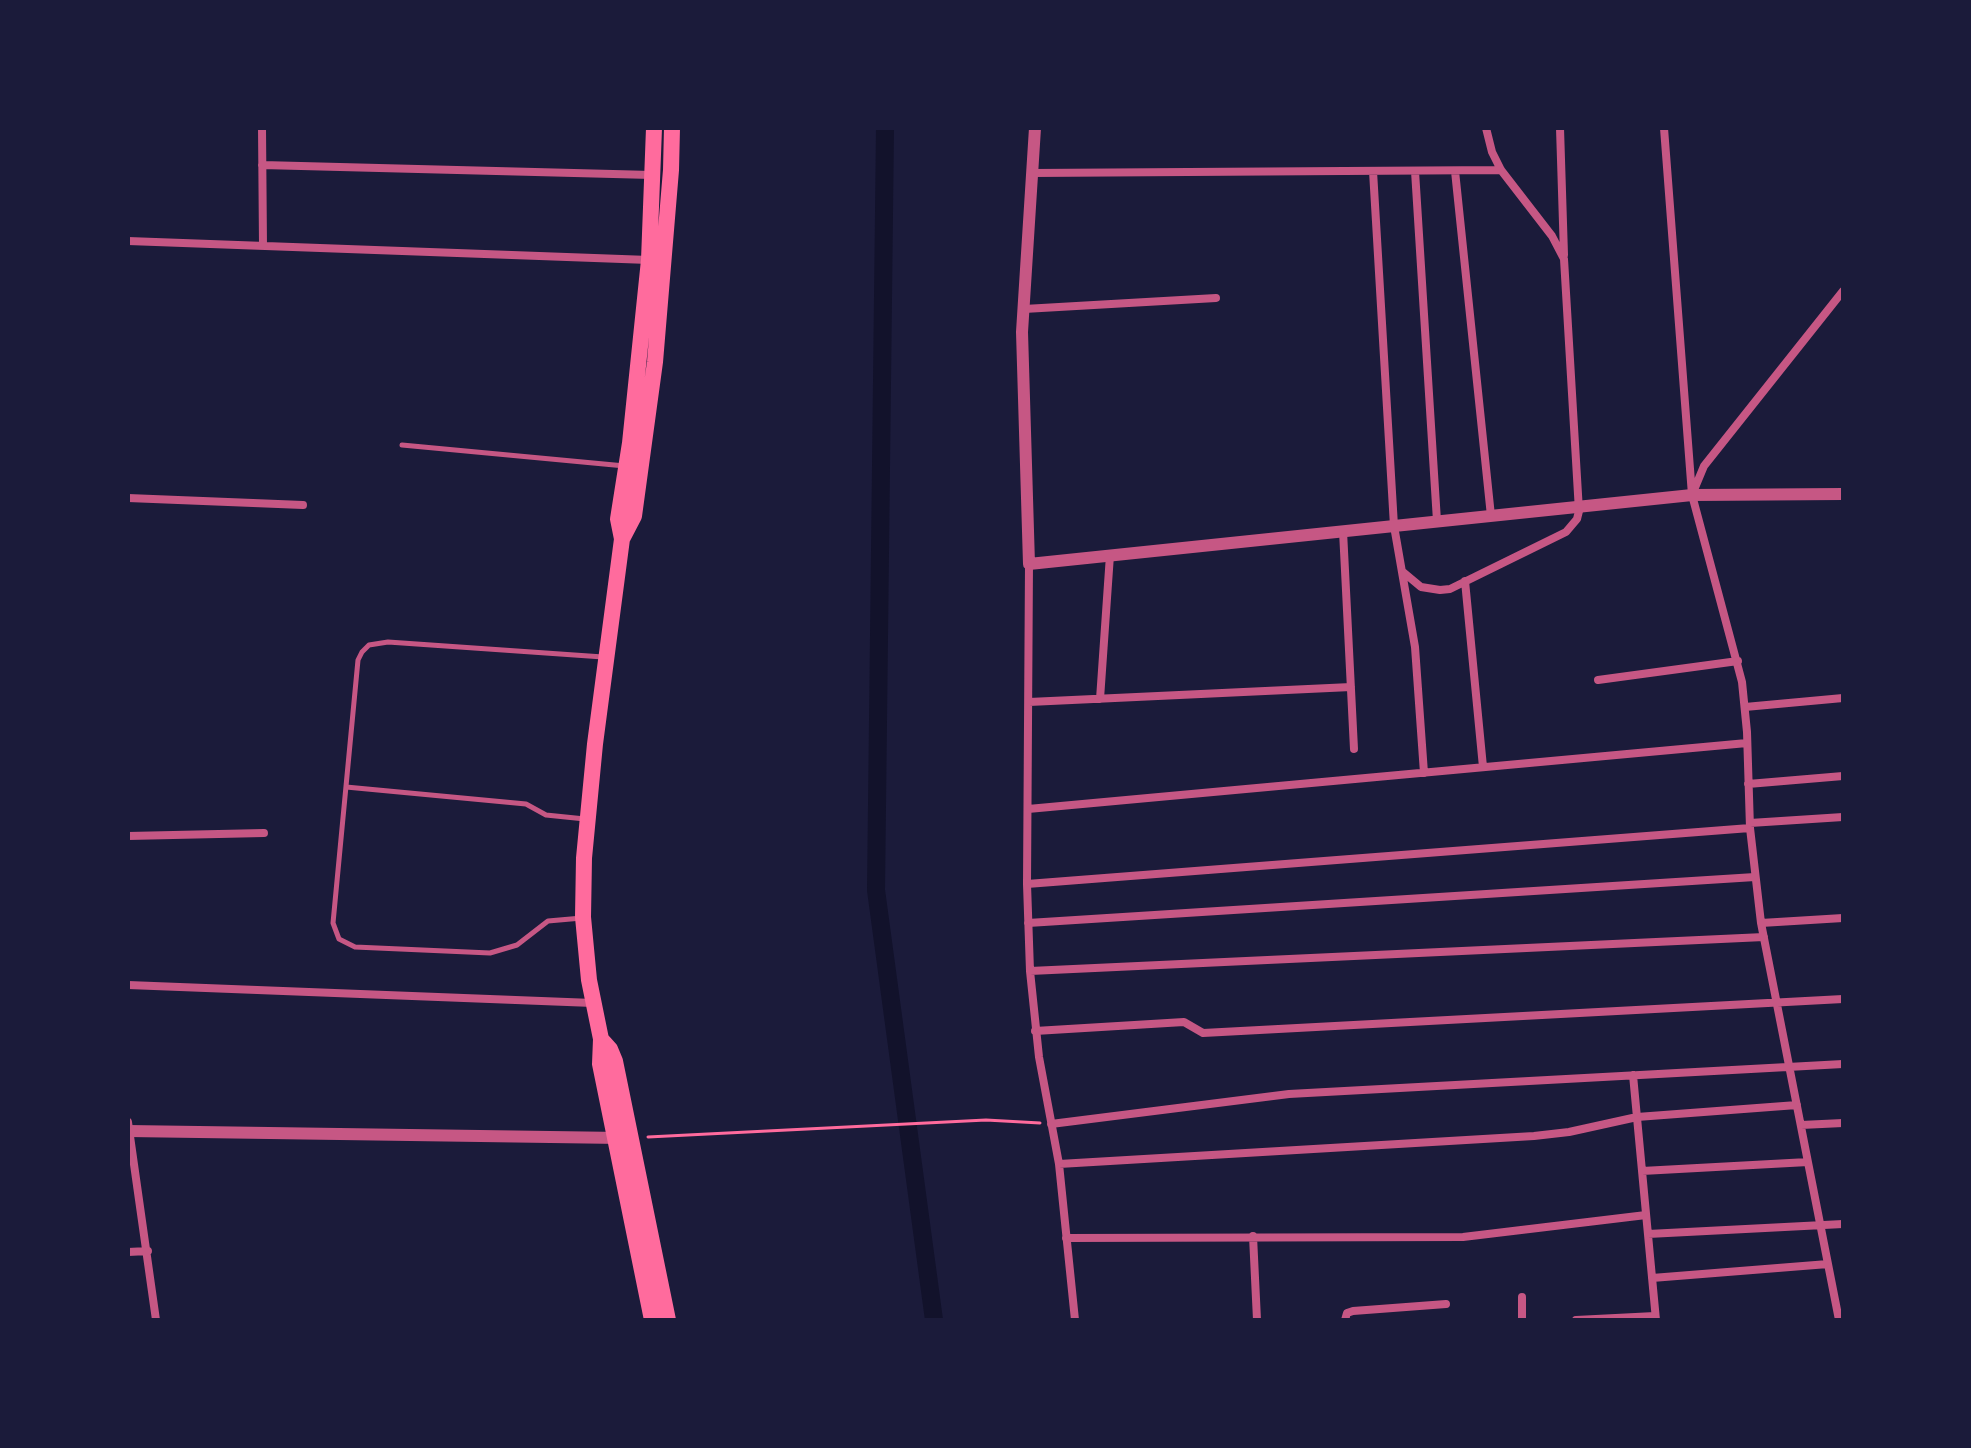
<!DOCTYPE html>
<html>
<head>
<meta charset="utf-8">
<style>
  body { margin:0 }
  #map { position:relative; width:1971px; height:1448px; overflow:hidden; background:#1b1b3a; font-family:Signika,sans-serif }
  canvas { display:block }
  .frame { position:absolute; inset:0; border:130px solid #1b1b3a; pointer-events:none }
</style>
</head>
<body>
<div id="map">
<canvas width="1971" height="1448"></canvas>
<div class="frame"></div>
</div>
<script>
const ctx = document.querySelector('canvas').getContext('2d');
ctx.lineJoin = 'round';
function poly(rows) {
  const path = new Path2D();
  for (const r of rows) {
    path.moveTo(r[0], r[1]);
    for (let i = 2; i < r.length; i += 2) path.lineTo(r[i], r[i + 1]);
  }
  return path;
}
function strokePath(path, color, width, dash) {
  ctx.strokeStyle = color;
  ctx.lineWidth = width;
  ctx.lineCap = dash ? 'butt' : 'round';
  ctx.setLineDash(dash || []);
  ctx.stroke(path);
}
strokePath(poly([
  [885,128,876,890,934,1320]
]), '#12122b', 18);
strokePath(poly([
  [648,1137,986,1120,1040,1123]
]), '#ff6b9d', 3);
strokePath(poly([
  [402,445,625,466],
  [346,787,526,804,546,815,585,819],
  [582,918,548,921,517,945,490,953,355,947,339,939,333,923,358,660,362,652,369,645,388,642,603,657]
]), '#c65784', 5);
strokePath(poly([
  [262,128,263,246],
  [1560,128,1564,255],
  [1664,128,1692,495,1742,682,1747,732,1750,828,1761,923,1839,1320],
  [262,165,652,175],
  [1373,171,1394,526,1415,647,1424,773],
  [1415,171,1437,521],
  [1455,171,1491,516],
  [1032,173,1501,170],
  [128,241,649,260],
  [1024,309,1216,298],
  [1694,490,1704,466,1843,291],
  [128,498,303,505],
  [1343,531,1354,749],
  [1029,564,1027,884,1030,971,1039,1057,1059,1164,1075,1320],
  [1403,572,1421,587,1440,590,1450,589,1566,532,1577,519,1579,511,1564,259,1552,236,1501,170,1492,152,1486,128],
  [1465,581,1483,767],
  [1598,680,1738,661],
  [1100,699,1110,555],
  [1029,702,1351,687],
  [1745,707,1843,698],
  [1748,784,1843,776],
  [1028,809,1747,743],
  [1750,823,1843,817],
  [128,836,264,833],
  [1027,884,1750,828],
  [1028,923,1755,877],
  [1761,923,1843,918],
  [1030,971,1764,937],
  [128,985,593,1003],
  [1035,1031,1184,1022,1203,1033,1843,999],
  [1633,1075,1656,1320],
  [128,1122,156,1320],
  [1051,1124,1289,1094,1843,1064],
  [1801,1125,1843,1123],
  [1059,1164,1534,1136,1569,1132,1637,1117,1797,1105],
  [1642,1171,1808,1162],
  [1648,1234,1843,1224],
  [1253,1236,1257,1320],
  [1066,1238,1463,1237,1646,1215],
  [128,1252,148,1251],
  [1652,1278,1828,1264],
  [1522,1297,1522,1320],
  [1345,1320,1347,1313,1353,1311,1446,1304],
  [1576,1320,1655,1316]
]), '#c65784', 8);
strokePath(poly([
  [1035,128,1022,332,1029,564,1692,495,1843,494],
  [128,1131,621,1138]
]), '#c65784', 12);
strokePath(poly([
  [622,539,634,516,655,362,671,170,672,128],
  [601,1039,610,1049,615,1061,668,1320],
  [652,1320,600,1064,601,1039,589,980,583,917,584,858,595,744,622,539,618,519,630,443,649,260,654,128]
]), '#ff6b9d', 16);
</script>
</body>
</html>
